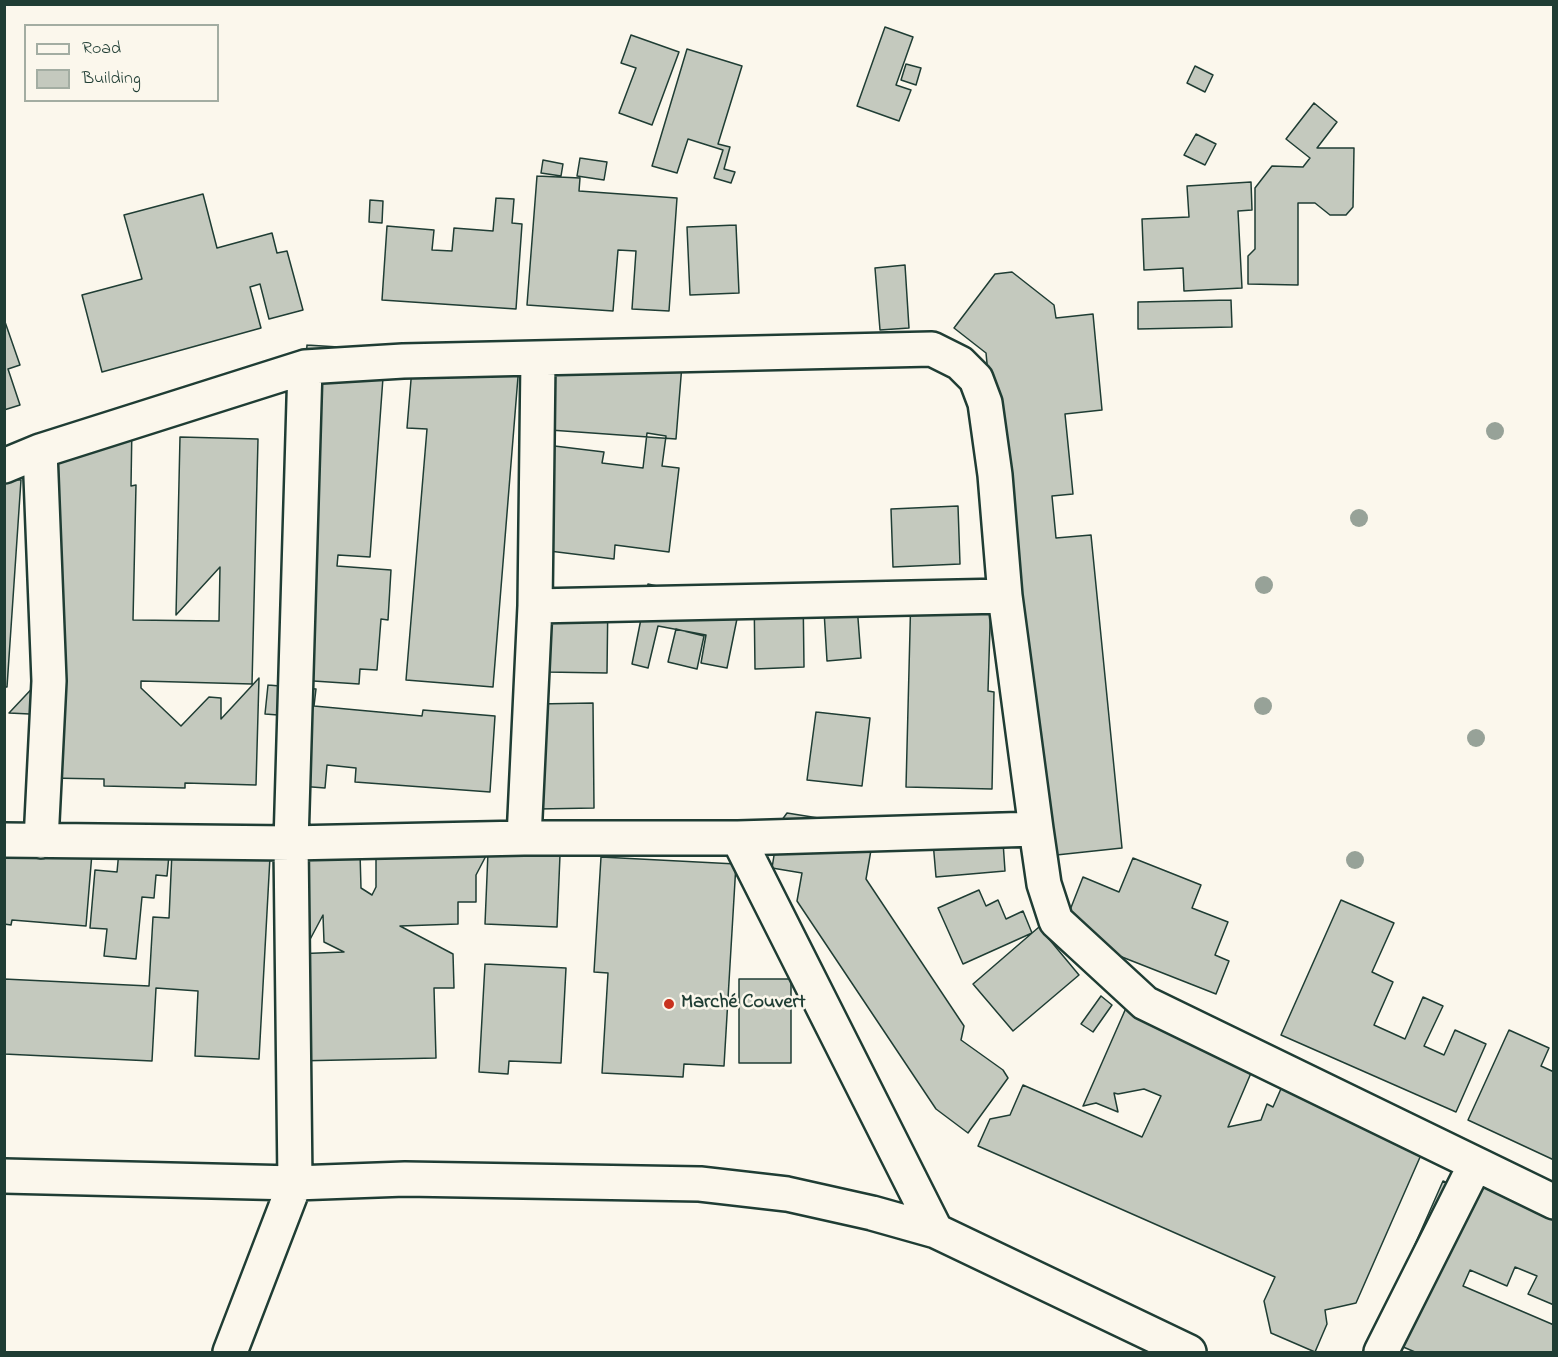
<!DOCTYPE html>
<html>
<head>
<meta charset="utf-8">
<style>
  body { margin:0 }
  #map { position:relative; width:1558px; height:1357px; overflow:hidden; background:#fbf7ec; font-family:"Indie Flower",sans-serif }
  canvas { display:block }
  .frame { position:absolute; inset:0; border:6px solid #1f3d34; pointer-events:none }
  .legend { position:absolute; left:24px; top:24px; width:195px; height:78px; box-sizing:border-box; background:#fbf7ec; border:2px solid #a3ada2; margin:0; padding:8px 10px; list-style:none; font-size:18px; color:#1f3d34 }
  .legend li { display:flex; align-items:center; gap:12px; height:30px }
  .legend b { width:30px; border:2px solid #a3ada2 }
</style>
</head>
<body>
<div id="map">
<canvas width="1558" height="1357"></canvas>
<div class="frame"></div>
<ul class="legend">
<li><b style="height:8px;background:#fbf7ec"></b>Road</li>
<li><b style="height:16px;background:#c4c9be"></b>Building</li>
</ul>
</div>
<script>
const ctx = document.querySelector('canvas').getContext('2d');
ctx.lineJoin = 'round';
function fillPath(path, color) {
  ctx.fillStyle = color;
  ctx.fill(path, 'evenodd');
}
function poly(rows) {
  const path = new Path2D();
  for (const r of rows) {
    path.moveTo(r[0], r[1]);
    for (let i = 2; i < r.length; i += 2) path.lineTo(r[i], r[i + 1]);
  }
  return path;
}
function strokePath(path, color, width, dash) {
  ctx.strokeStyle = color;
  ctx.lineWidth = width;
  ctx.lineCap = dash ? 'butt' : 'round';
  ctx.setLineDash(dash || []);
  ctx.stroke(path);
}
function drawText(font, color, halo, rows, align = 'center') {
  ctx.font = font + ' "Indie Flower",sans-serif';
  ctx.lineWidth = 5;
  ctx.setLineDash([]);
  ctx.textBaseline = 'middle';
  ctx.strokeStyle = halo;
  ctx.fillStyle = color;
  for (const [text, x, y, turn = 0] of rows) {
    ctx.save();
    ctx.translate(x, y);
    ctx.rotate((+turn || 0) * Math.PI / 180);
    ctx.textAlign = isNaN(turn) ? turn : align;
    if (halo) ctx.strokeText(text, 0, 0);
    ctx.fillText(text, 0, 0);
    ctx.restore();
  }
}
const building = poly([
  [885,27,913,37,896,85,911,90,899,121,857,106,885,27],
  [631,35,679,52,652,125,619,113,636,68,621,63,631,35],
  [687,49,742,66,718,144,730,147,724,169,735,172,731,183,714,178,723,150,688,139,677,173,652,166,687,49],
  [906,64,921,68,916,85,901,80,906,64],
  [1195,66,1213,75,1205,92,1187,83,1195,66],
  [1314,103,1337,122,1317,148,1354,148,1353,207,1346,215,1330,215,1315,203,1298,203,1298,285,1248,284,1248,256,1255,249,1255,188,1272,166,1303,167,1310,158,1286,139,1314,103],
  [1196,134,1216,144,1205,165,1184,155,1196,134],
  [580,158,607,162,604,180,577,176,580,158],
  [543,160,563,164,561,176,541,173,543,160],
  [537,176,580,178,579,191,677,198,669,311,632,309,636,251,618,250,613,311,527,305,537,176],
  [1251,182,1252,210,1238,211,1242,288,1184,291,1183,268,1144,270,1142,219,1189,217,1187,186,1251,182],
  [203,194,217,248,272,233,277,253,287,251,303,310,269,319,260,284,250,287,261,328,102,372,82,295,142,279,124,215,203,194],
  [496,198,514,199,512,223,522,224,516,309,382,300,387,226,434,230,432,250,452,251,454,228,493,231,496,198],
  [370,200,383,201,382,223,369,222,370,200],
  [736,225,739,293,690,295,687,227,736,225],
  [905,265,909,328,880,330,875,268,905,265],
  [1012,272,1054,305,1056,318,1093,314,1102,410,1065,414,1073,494,1052,496,1056,538,1091,535,1122,848,1047,856,1034,845,986,353,954,328,995,274,1012,272],
  [1231,300,1232,327,1138,329,1138,302,1231,300],
  [4,319,20,365,8,369,20,405,4,410,4,319],
  [542,342,683,352,676,439,536,429,542,342],
  [414,344,520,352,493,687,406,680,427,429,407,428,414,344],
  [307,345,385,350,370,557,338,555,337,566,391,570,388,620,381,619,377,670,360,669,359,684,283,679,307,345],
  [132,424,131,486,136,485,133,620,219,621,220,567,176,615,180,437,258,439,252,684,141,681,141,688,181,726,209,697,221,698,221,719,259,678,256,785,185,783,185,788,104,786,104,779,49,778,50,715,9,713,40,680,46,463,132,424],
  [647,433,666,436,662,466,679,468,669,552,615,545,614,559,525,548,538,444,604,452,602,463,643,468,647,433],
  [4,479,21,480,7,687,4,687,4,479],
  [958,506,960,564,893,567,891,509,958,506],
  [648,584,740,604,727,668,701,663,706,635,658,626,648,668,632,664,648,584],
  [803,589,804,667,755,669,754,590,803,589],
  [547,591,608,592,607,673,546,672,547,591],
  [911,591,991,593,988,691,994,692,992,789,906,787,911,591],
  [856,592,861,658,827,661,823,594,856,592],
  [676,629,704,636,697,669,668,662,676,629],
  [268,685,316,689,314,706,422,716,423,710,495,716,490,792,355,782,356,768,327,765,325,788,286,785,291,716,265,714,268,685],
  [593,703,594,808,538,809,537,704,593,703],
  [816,712,870,718,862,786,807,780,816,712],
  [1001,812,1005,871,936,877,931,818,1001,812],
  [787,813,875,827,866,879,964,1026,961,1040,1003,1070,1008,1078,968,1133,936,1109,797,901,802,873,772,868,779,824,787,813],
  [119,851,169,855,167,876,156,875,154,898,142,897,136,959,104,956,107,929,90,928,95,870,117,872,119,851],
  [172,852,270,857,259,1059,195,1056,198,991,156,988,152,1061,4,1054,4,979,149,986,153,917,169,918,172,852],
  [488,852,476,875,476,902,458,902,458,924,400,926,453,954,454,988,434,988,436,1058,295,1061,293,954,344,952,324,942,323,915,306,947,298,855,360,853,361,888,372,895,376,887,376,855,488,852],
  [488,852,560,855,557,927,485,924,488,852],
  [92,853,86,926,12,920,11,925,4,924,4,854,92,853],
  [601,857,736,864,724,1066,684,1064,683,1077,602,1073,608,973,594,972,601,857],
  [1133,858,1201,885,1192,908,1228,922,1215,955,1229,961,1216,994,1061,933,1083,877,1119,892,1133,858],
  [979,890,986,906,998,900,1006,919,1023,911,1032,933,963,964,938,908,979,890],
  [1341,900,1394,923,1372,972,1393,982,1374,1025,1405,1039,1423,997,1443,1006,1424,1046,1444,1055,1455,1030,1486,1044,1456,1112,1281,1035,1341,900],
  [1039,927,1079,975,1013,1031,973,984,1039,927],
  [485,964,566,968,561,1063,509,1061,508,1074,479,1072,485,964],
  [739,979,791,979,791,1063,739,1063,739,979],
  [1101,996,1112,1005,1093,1032,1081,1024,1101,996],
  [1126,1008,1257,1059,1228,1127,1261,1120,1267,1104,1273,1107,1287,1075,1428,1139,1356,1303,1325,1310,1327,1324,1315,1352,1271,1333,1264,1301,1275,1277,978,1146,990,1119,1010,1115,1023,1085,1142,1137,1161,1096,1144,1089,1118,1094,1114,1093,1118,1112,1096,1103,1083,1106,1126,1008],
  [1509,1030,1549,1048,1541,1066,1554,1072,1554,1160,1468,1120,1509,1030],
  [1476,1165,1554,1200,1554,1305,1528,1294,1537,1276,1515,1267,1507,1286,1470,1270,1463,1286,1554,1325,1554,1352,1415,1352,1375,1335,1443,1181,1465,1190,1476,1165]
]);
fillPath(building, '#c4c9be');
strokePath(building, '#1f3d34', 1.5);
const minor = poly([
  [40,451,49,681,41,841],
  [4,466,40,451,305,367,403,361,932,349,960,363,976,379,985,403,995,475,1005,596,1036,829,1044,884,1056,921,1145,1003,1554,1202],
  [535,606,1005,596],
  [524,838,535,606,538,360],
  [738,838,936,1231],
  [4,840,291,843,524,838,738,838,1036,829],
  [4,1176,295,1183,405,1179,700,1184,787,1194,872,1213,936,1231,1189,1352],
  [230,1352,295,1183,291,843,305,367],
  [1381,1352,1475,1165]
]);
strokePath(minor, '#1f3d34', 38);
strokePath(minor, '#fbf7ec', 33);
ctx.fillStyle = '#97a298';
for (const [x, y] of [
  [1495,431],
  [1359,518],
  [1264,585],
  [1263,706],
  [1476,738],
  [1355,860]
]) {
  ctx.beginPath();
  ctx.arc(x, y, 9, 0, 2 * Math.PI);
  ctx.fill();
}
for (const [x, y, r, color] of [
  [669,1004,6,"#c8321e"]
]) {
  const dot = new Path2D();
  dot.arc(x, y, r, 0, 2 * Math.PI);
  ctx.fillStyle = color;
  ctx.fill(dot);
  strokePath(dot, '#fbf7ec', 2);
}
drawText('bold 20px', '#1f3d34', '#fbf7ec', [
  ["Marché Couvert",681,1004]
], 'left');
</script>
</body>
</html>
